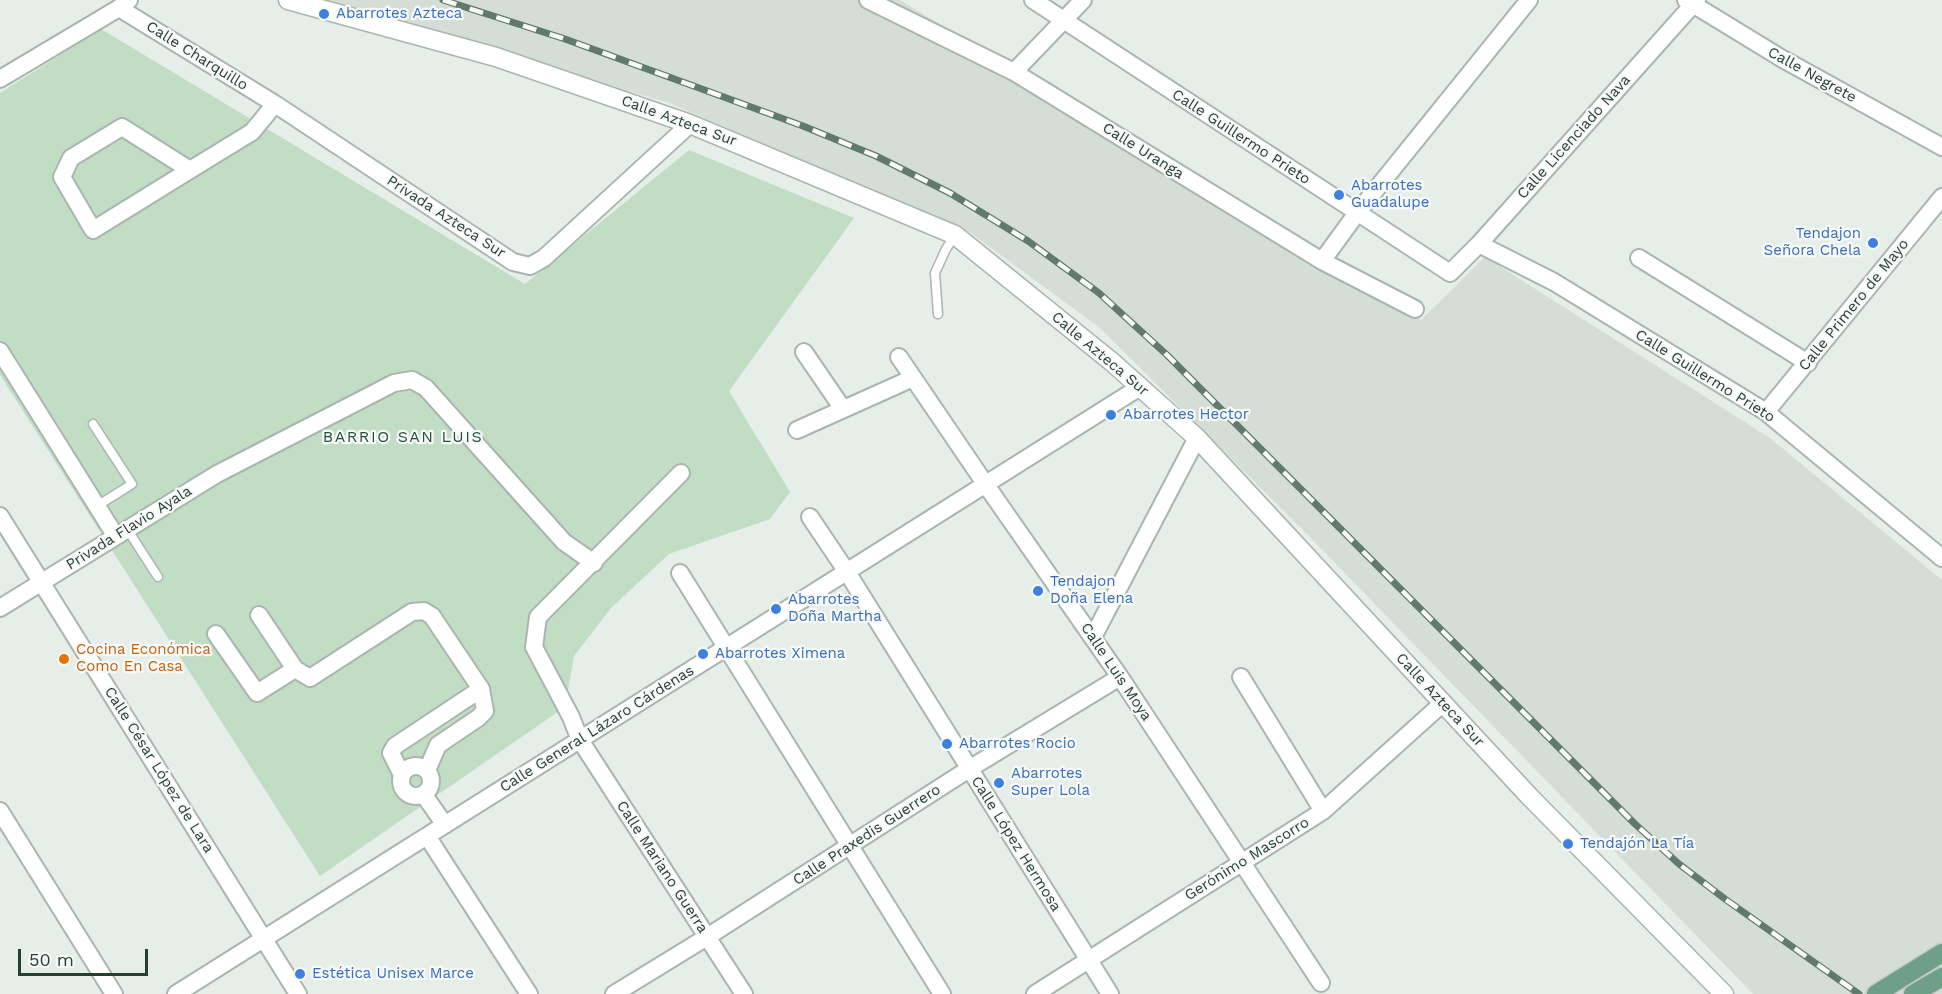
<!DOCTYPE html>
<html>
<head>
<meta charset="utf-8">
<style>
  body { margin:0 }
  #map { position:relative; width:1942px; height:994px; overflow:hidden; background:#e6eee9; font-family:"Work Sans",sans-serif }
  canvas { display:block }
  .scale { position:absolute; left:18px; top:949px; width:130px; height:27px; box-sizing:border-box; border:3px solid #263f33; border-top:0; padding-left:8px; font-size:18px; line-height:21px; white-space:nowrap; color:#263f33; -webkit-text-stroke:4px #f7faf8; paint-order:stroke }
</style>
</head>
<body>
<div id="map">
<canvas width="1942" height="994"></canvas>
<div class="scale">50 m</div>
</div>
<script>
const ctx = document.querySelector('canvas').getContext('2d');
ctx.lineJoin = 'round';
function fillPath(path, color) {
  ctx.fillStyle = color;
  ctx.fill(path, 'evenodd');
}
function poly(rows) {
  const path = new Path2D();
  for (const r of rows) {
    if (r.length === 3) {
      path.moveTo(r[0] + r[2], r[1]);
      path.arc(r[0], r[1], r[2], 0, 2 * Math.PI);
      continue;
    }
    path.moveTo(r[0], r[1]);
    for (let i = 2; i < r.length; i += 2) path.lineTo(r[i], r[i + 1]);
  }
  return path;
}
function strokePath(path, color, width, dash) {
  ctx.strokeStyle = color;
  ctx.lineWidth = width;
  ctx.lineCap = dash ? 'butt' : 'round';
  ctx.setLineDash(dash || []);
  ctx.stroke(path);
}
function drawText(font, color, halo, rows, align = 'center') {
  ctx.font = font + ' "Work Sans",sans-serif';
  ctx.lineWidth = 4.5;
  ctx.setLineDash([]);
  ctx.textBaseline = 'middle';
  ctx.strokeStyle = halo;
  ctx.fillStyle = color;
  for (const [text, x, y, turn = 0] of rows) {
    ctx.save();
    ctx.translate(x, y);
    ctx.rotate((+turn || 0) * Math.PI / 180);
    ctx.textAlign = isNaN(turn) ? turn : align;
    if (halo) ctx.strokeText(text, 0, 0);
    ctx.fillText(text, 0, 0);
    ctx.restore();
  }
}
fillPath(poly([
  [300,0,900,0,1007,65,1049,81,1326,272,1421,320,1485,257,1770,438,1942,580,1942,994,1753,994,1301,528,1100,328,968,231,667,102]
]), '#d4ded7');
fillPath(poly([
  [101,29,525,284,689,150,854,218,729,391,790,492,770,519,669,554,611,608,574,656,565,707,320,876,0,375,0,93]
]), '#c1ddc3');
const service = poly([
  [938,314,935,273,946,249,955,235],
  [93,424,132,484,97,506],
  [127,529,158,577]
]);
const minor = poly([
  [868,0,1014,72,1322,261,1415,309],
  [1033,0,1450,273,1479,244,1697,0],
  [1686,0,1781,58,1942,147],
  [119,8,275,104,513,262,530,266,544,258,690,124],
  [1014,72,1083,0],
  [0,79,119,8,129,0],
  [190,170,122,127,71,158,62,177,93,230,190,170,252,132,275,104],
  [1479,244,1554,282,1766,412,1942,558],
  [1639,258,1808,363],
  [1322,261,1357,213,1529,0],
  [0,351,115,535],
  [804,352,843,409],
  [899,357,986,485,1120,677,1321,983],
  [1766,412,1942,197],
  [797,430,913,378],
  [681,473,538,617,534,647,571,717,580,740,744,994],
  [0,516,298,994],
  [810,517,847,572,1110,994],
  [680,573,942,994],
  [0,608,217,474,394,383,412,380,426,388,564,542,594,563],
  [259,615,295,669,310,678,412,612,424,611,432,616,481,689,485,711,478,718,438,745,427,770],
  [216,634,257,693,295,669],
  [1093,637,1197,438],
  [1241,677,1323,811],
  [416,781,15],
  [402,775,391,753,395,746,481,689],
  [424,795,445,825],
  [0,811,114,994],
  [427,836,529,994],
  [176,994,1140,387],
  [614,994,707,937,969,769,1120,677],
  [1035,994,1323,811,1443,703]
]);
const tertiary = poly([
  [288,0,496,57,690,124,955,235,1112,362,1197,438,1529,796,1724,994]
]);
const primary = poly([
  [1876,994,1942,953],
  [1913,994,1942,977]
]);
strokePath(service, '#a9b6af', 11);
strokePath(minor, '#a9b6af', 20);
strokePath(tertiary, '#a9b6af', 21);
strokePath(primary, '#c2c9c6', 21);
strokePath(service, '#fff', 8);
strokePath(minor, '#fff', 16);
strokePath(tertiary, '#fff', 18);
strokePath(primary, '#6ea088', 18);
const rail = poly([
  [443,0,565,39,803,126,876,156,950,193,1028,241,1099,293,1167,355,1635,824,1679,864,1725,899,1859,994]
]);
strokePath(rail, '#617a6e', 7);
strokePath(rail, '#f7faf8', 4.5, [14]);
for (const [x, y, r, color] of [
  [324,14,6,"#3f7fe0"],
  [1339,195,6,"#3f7fe0"],
  [1873,243,6,"#3f7fe0"],
  [1111,415,6,"#3f7fe0"],
  [1038,591,6,"#3f7fe0"],
  [776,609,6,"#3f7fe0"],
  [703,654,6,"#3f7fe0"],
  [64,659,6,"#e8710a"],
  [947,744,6,"#3f7fe0"],
  [999,783,6,"#3f7fe0"],
  [1568,844,6,"#3f7fe0"],
  [300,974,6,"#3f7fe0"]
]) {
  const dot = new Path2D();
  dot.arc(x, y, r, 0, 2 * Math.PI);
  ctx.fillStyle = color;
  ctx.fill(dot);
  strokePath(dot, '#f7faf8', 2);
}
drawText('15px', '#366cbe', '#f7faf8', [
  ["Abarrotes Azteca",336,14],
  ["Abarrotes",1351,186],
  ["Guadalupe",1351,203],
  ["Tendajon",1861,234,"right"],
  ["Señora Chela",1861,251,"right"],
  ["Abarrotes Hector",1123,415],
  ["Tendajon",1050,582],
  ["Doña Elena",1050,599],
  ["Abarrotes",788,600],
  ["Doña Martha",788,617],
  ["Abarrotes Ximena",715,654],
  ["Abarrotes Rocio",959,744],
  ["Abarrotes",1011,774],
  ["Super Lola",1011,791],
  ["Tendajón La Tía",1580,844],
  ["Estética Unisex Marce",312,974]
], 'left');
drawText('15px', '#263f33', '#f7faf8', [
  ["Calle Charquillo",197,56,32],
  ["Calle Negrete",1812,75,29],
  ["Calle Azteca Sur",679,121,20],
  ["Calle Guillermo Prieto",1241,137,33],
  ["Calle Licenciado Nava",1574,137,-48],
  ["Calle Uranga",1143,151,32],
  ["Privada Azteca Sur",446,217,33],
  ["Calle Primero de Mayo",1854,305,-51],
  ["Calle Azteca Sur",1100,354,40],
  ["Calle Guillermo Prieto",1705,376,32],
  ["Privada Flavio Ayala",129,528,-32],
  ["Calle Luis Moya",1116,672,56],
  ["Calle Azteca Sur",1440,700,47],
  ["Calle General Lázaro Cárdenas",597,729,-32],
  ["Calle César López de Lara",159,770,58],
  ["Calle Praxedis Guerrero",867,835,-33],
  ["Calle López Hermosa",1016,844,58],
  ["Gerónimo Mascorro",1247,859,-32],
  ["Calle Mariano Guerra",662,867,57]
]);
drawText('15px', '#c56008', '#f7faf8', [
  ["Cocina Económica",76,650],
  ["Como En Casa",76,667]
], 'left');
ctx.letterSpacing = '1.5px';
drawText('16px', '#23503b', '#f7faf8', [
  ["BARRIO SAN LUIS",403,437]
]);
ctx.letterSpacing = '0px';
</script>
</body>
</html>
